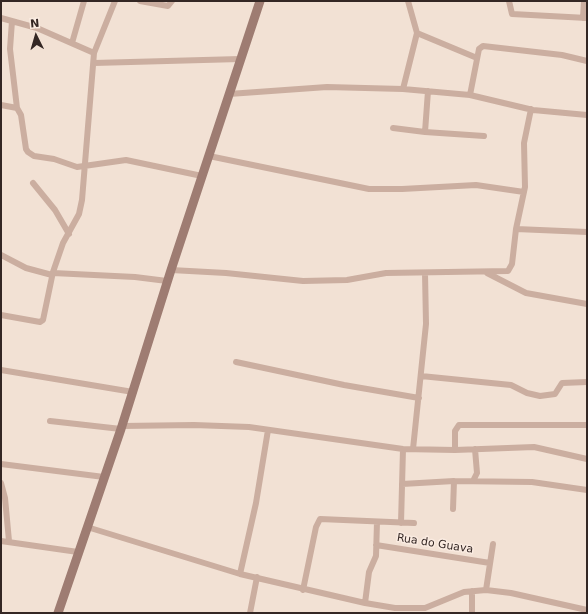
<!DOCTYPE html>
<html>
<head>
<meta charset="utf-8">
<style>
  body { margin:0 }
  #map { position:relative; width:588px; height:614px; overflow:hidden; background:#f2e1d4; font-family:"DejaVu Sans",sans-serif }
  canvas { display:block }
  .frame { position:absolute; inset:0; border:2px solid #342724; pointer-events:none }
  .north { position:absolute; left:16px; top:16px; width:40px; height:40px; -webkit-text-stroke:3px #faebe1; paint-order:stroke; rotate:355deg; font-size:11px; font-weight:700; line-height:16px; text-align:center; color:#342724 }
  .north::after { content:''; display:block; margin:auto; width:14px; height:18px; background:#342724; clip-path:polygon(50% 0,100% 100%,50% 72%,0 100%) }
</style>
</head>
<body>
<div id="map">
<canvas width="588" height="614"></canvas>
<div class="frame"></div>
<div class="north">N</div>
</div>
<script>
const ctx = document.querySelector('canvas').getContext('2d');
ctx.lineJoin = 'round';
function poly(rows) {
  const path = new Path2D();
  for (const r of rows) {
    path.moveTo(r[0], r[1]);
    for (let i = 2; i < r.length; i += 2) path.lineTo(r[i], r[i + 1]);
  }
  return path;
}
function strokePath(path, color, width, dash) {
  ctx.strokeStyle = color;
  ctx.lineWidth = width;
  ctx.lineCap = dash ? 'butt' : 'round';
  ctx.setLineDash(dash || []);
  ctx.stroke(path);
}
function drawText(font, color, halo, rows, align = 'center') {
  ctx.font = font + ' "DejaVu Sans",sans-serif';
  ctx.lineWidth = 3;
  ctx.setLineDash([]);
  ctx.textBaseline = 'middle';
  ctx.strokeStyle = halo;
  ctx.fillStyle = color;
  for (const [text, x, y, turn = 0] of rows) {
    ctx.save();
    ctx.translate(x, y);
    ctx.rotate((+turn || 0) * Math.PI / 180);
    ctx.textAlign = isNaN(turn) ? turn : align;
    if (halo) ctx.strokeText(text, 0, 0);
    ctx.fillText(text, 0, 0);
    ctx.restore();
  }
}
strokePath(poly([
  [140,1,168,6,172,1],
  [509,1,512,14,587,18],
  [1,18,37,28,94,53],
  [583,18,584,1],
  [12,21,10,49,17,108,21,115,26,149,28,152,34,156,54,159,77,167,126,160,202,176],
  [417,33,477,58],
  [72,43,84,1],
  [94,63,240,59],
  [403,89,417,33,408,1],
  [229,94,327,87,403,89,470,95,533,110,587,115],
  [470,95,479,49,483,46,562,55,587,61],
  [1,105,17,108],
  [393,128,425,132,484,136],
  [425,132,428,91],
  [209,156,369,189,402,189,476,185,524,192],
  [33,183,55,210,69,234],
  [516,229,587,232],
  [1,255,26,268,52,275],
  [171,270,226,273,303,281,347,280,386,273,508,271,512,264,516,229,525,187,524,143,531,109],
  [53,273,135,277,167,281],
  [487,273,526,293,587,304],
  [1,315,40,322,43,320,53,272,63,243,79,214,82,200,94,53,115,1],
  [236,362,344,385,419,398],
  [1,370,133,392],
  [421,376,511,385,527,393,540,396,555,394,562,383,587,382],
  [50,421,121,429],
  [122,426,194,425,249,427,403,449,455,450,534,447,587,459],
  [413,449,426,324,425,273],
  [455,450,455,431,459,425,587,425],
  [1,464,104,477],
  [473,481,477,473,475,449],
  [1,483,5,498,9,541],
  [402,484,454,481,532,482,587,490],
  [453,509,454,481],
  [401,523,403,449],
  [87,527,240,574,365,603,395,608,425,608,464,592,486,590,511,593,587,610],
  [1,541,78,552],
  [376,545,490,563],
  [240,574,256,503,268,430],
  [303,590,316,527,320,519,414,523],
  [486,590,493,544],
  [365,603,369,572,376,556,377,522],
  [250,613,257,577],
  [472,613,472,591]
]), '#cbaea0', 6);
strokePath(poly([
  [58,613,121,429,171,270,260,1]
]), '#9e7c72', 9);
drawText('11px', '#342724', '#faebe1', [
  ["Rua do Guava",435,544,9]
]);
</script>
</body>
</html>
